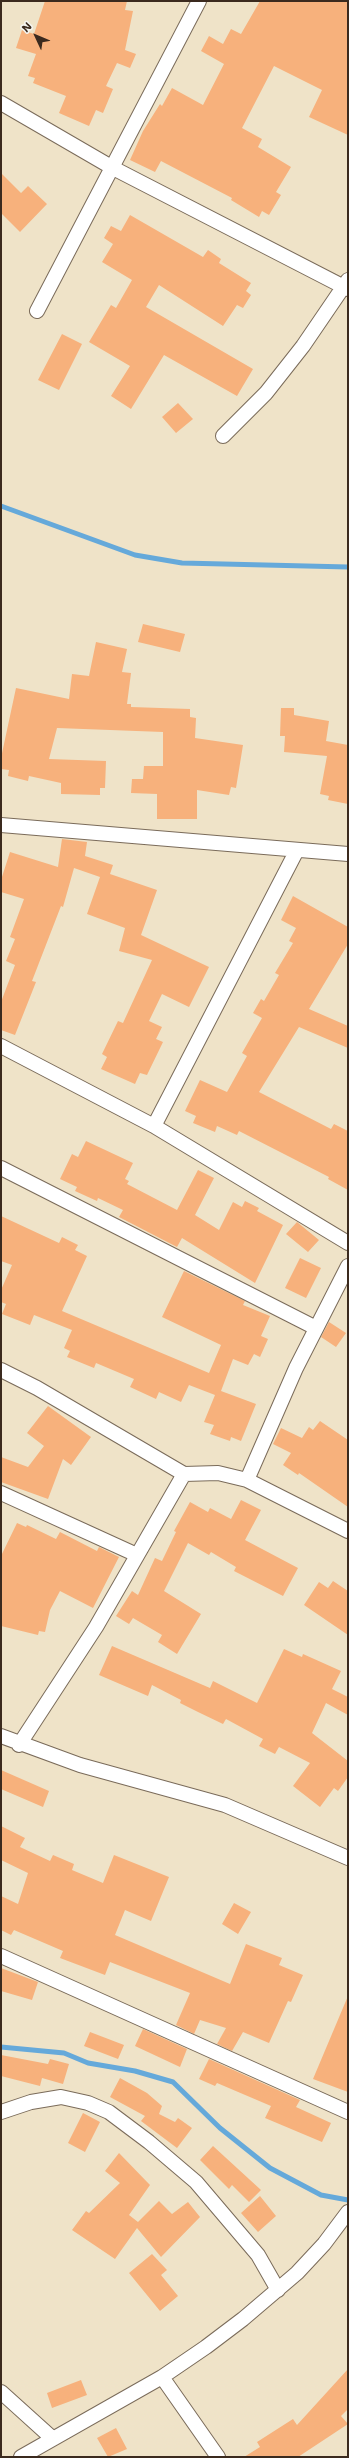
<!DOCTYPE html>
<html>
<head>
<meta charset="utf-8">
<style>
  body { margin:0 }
  #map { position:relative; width:349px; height:2458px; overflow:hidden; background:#efe3c8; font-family:"Shantell Sans",sans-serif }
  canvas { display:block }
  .frame { position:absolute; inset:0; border:2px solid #3b2a1e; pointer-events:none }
  .north { position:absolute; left:16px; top:16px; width:40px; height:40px; -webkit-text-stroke:3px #f6f6f2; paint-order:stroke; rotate:314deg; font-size:11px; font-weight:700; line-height:16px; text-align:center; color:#3b2a1e }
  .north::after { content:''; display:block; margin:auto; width:14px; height:18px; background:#3b2a1e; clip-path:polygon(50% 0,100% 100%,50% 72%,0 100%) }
</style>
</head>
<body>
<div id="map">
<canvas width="349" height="2458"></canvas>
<div class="frame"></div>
<div class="north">N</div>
</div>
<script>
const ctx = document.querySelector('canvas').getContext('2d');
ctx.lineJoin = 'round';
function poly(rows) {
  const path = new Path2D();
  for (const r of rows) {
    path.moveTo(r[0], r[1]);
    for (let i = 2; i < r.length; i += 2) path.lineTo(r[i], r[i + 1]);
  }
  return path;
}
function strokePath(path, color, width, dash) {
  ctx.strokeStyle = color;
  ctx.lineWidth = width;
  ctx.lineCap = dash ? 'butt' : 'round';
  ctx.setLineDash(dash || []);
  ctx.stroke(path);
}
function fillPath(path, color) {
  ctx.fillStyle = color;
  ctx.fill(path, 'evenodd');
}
strokePath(poly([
  [1,506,135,555,182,563,348,567],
  [1,2047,64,2053,88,2063,135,2071,173,2082,220,2128,270,2168,321,2195,348,2200]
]), '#65a9da', 5);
fillPath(poly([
  [45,1,127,1,125,10,133,11,125,50,136,54,130,68,117,63,106,86,113,89,103,113,96,110,89,126,59,113,66,96,33,83,35,78,28,76,36,54,16,48,22,30,34,34],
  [260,1,348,1,348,135,309,117,322,90,274,66,242,128,262,139,258,147,291,167,276,192,281,195,269,215,262,211,259,217,231,200,232,198,161,161,155,172,130,160,143,131,160,104,162,106,172,88,203,105,224,64,201,51,209,36,223,44,231,29,241,34],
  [1,173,21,193,28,186,47,204,20,232,1,213],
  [130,215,203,257,208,250,221,259,219,263,251,283,246,291,251,295,243,308,237,305,223,326,159,285,146,307,253,369,237,396,164,355,131,409,111,396,130,366,89,342,111,305,116,308,132,280,102,262,113,244,104,238,111,226,121,231],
  [62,334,82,344,59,390,38,380],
  [178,403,193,419,176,433,162,417],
  [143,624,185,634,180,652,138,642],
  [96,642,127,649,122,672,131,673,127,704,131,704,131,707,190,709,190,717,196,718,195,738,243,745,236,788,231,787,229,795,197,790,197,819,157,819,157,794,131,793,132,779,143,779,144,766,163,766,163,732,57,728,49,759,106,761,105,788,100,788,100,795,61,794,61,783,29,776,28,781,8,776,9,770,1,769,1,758,16,688,69,699,72,674,89,676],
  [281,708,294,708,294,715,329,721,326,741,348,745,348,804,328,800,329,796,320,794,327,756,284,752,285,736,280,736],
  [62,839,87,842,85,856,113,865,110,874,157,890,141,935,209,967,189,1007,162,994,149,1021,162,1027,156,1039,163,1042,147,1075,140,1073,135,1084,101,1069,107,1057,102,1054,118,1021,123,1023,152,960,119,951,125,928,87,914,100,877,74,868,63,907,61,906,32,981,36,982,15,1035,1,1030,1,1002,15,965,6,961,15,939,10,937,24,899,1,892,1,880,10,852,58,867],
  [293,896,348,927,348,944,309,1009,348,1026,348,1048,299,1027,259,1092,331,1129,334,1124,348,1131,348,1190,328,1179,329,1177,239,1131,237,1135,217,1126,215,1132,193,1123,196,1116,185,1111,200,1080,227,1092,247,1056,242,1053,262,1018,253,1013,261,999,264,1001,279,975,275,973,293,943,289,941,296,928,281,920],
  [86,1141,133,1163,125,1179,129,1181,127,1184,177,1210,198,1170,214,1178,195,1215,219,1230,233,1202,242,1207,245,1201,259,1208,257,1211,283,1225,255,1283,182,1238,177,1247,119,1217,123,1210,98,1198,97,1201,75,1191,77,1187,60,1179,72,1154,78,1157],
  [1,1216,59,1243,62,1237,78,1245,75,1250,87,1256,62,1311,209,1373,221,1345,162,1317,184,1271,245,1301,243,1305,270,1316,261,1336,268,1339,260,1357,254,1354,248,1365,233,1359,221,1391,256,1404,241,1441,231,1437,230,1441,210,1434,214,1425,204,1422,215,1395,189,1385,181,1402,159,1392,156,1399,130,1387,134,1379,96,1363,94,1368,67,1357,70,1351,64,1348,72,1330,34,1315,30,1325,2,1314,6,1304,1,1302,1,1290,12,1265,1,1261],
  [297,1222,319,1240,308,1252,286,1234],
  [300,1258,321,1268,306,1298,285,1288],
  [329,1322,346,1333,336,1347,321,1337],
  [48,1406,91,1437,71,1465,63,1459,48,1499,1,1482,1,1457,28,1467,44,1446,27,1433],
  [320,1421,348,1440,348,1507,299,1473,298,1475,283,1465,291,1453,273,1444,281,1428,302,1438,309,1427,313,1430],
  [241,1500,261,1510,245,1540,298,1568,283,1596,234,1571,236,1567,211,1552,209,1555,188,1543,164,1591,201,1614,177,1654,158,1642,162,1635,133,1618,129,1624,116,1616,132,1591,138,1595,155,1558,162,1561,176,1532,174,1531,190,1502,208,1512,210,1508,231,1519],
  [17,1523,26,1527,27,1525,56,1539,60,1532,97,1551,99,1547,119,1557,93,1608,60,1591,50,1610,45,1632,39,1631,38,1635,1,1626,1,1556],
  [333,1581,348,1591,348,1635,304,1605,319,1582,328,1588],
  [112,1646,210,1688,213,1681,257,1703,284,1649,302,1657,303,1654,341,1671,332,1689,348,1697,348,1715,326,1703,312,1733,348,1761,348,1777,338,1791,334,1788,320,1807,293,1786,310,1763,279,1747,275,1754,259,1746,263,1739,226,1719,223,1724,198,1712,180,1703,181,1700,152,1685,148,1696,99,1675],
  [1,1770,49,1791,43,1807,1,1789],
  [1,1826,25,1838,20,1847,50,1861,53,1855,74,1864,72,1870,103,1883,114,1855,169,1877,151,1921,125,1910,115,1935,230,1984,246,1944,282,1958,279,1965,303,1975,291,2002,288,2001,269,2043,243,2032,232,2051,217,2044,226,2028,200,2020,194,2034,176,2025,190,1993,110,1962,105,1975,60,1958,63,1951,14,1930,11,1935,1,1930,1,1896,18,1904,28,1873,1,1860],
  [234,1903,251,1912,238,1934,222,1924],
  [1,1968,38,1982,32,2000,1,1991],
  [348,1996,348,2092,313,2079],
  [143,2029,187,2049,180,2067,135,2046],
  [90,2032,124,2045,118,2059,84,2046],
  [1,2055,48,2064,50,2059,69,2064,63,2084,42,2078,40,2086,1,2076],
  [209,2059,300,2100,296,2107,331,2123,322,2142,265,2118,271,2106,217,2083,215,2086,199,2079],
  [120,2078,147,2093,162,2106,159,2114,175,2122,178,2118,192,2128,177,2148,141,2121,145,2116,110,2097],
  [83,2113,100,2122,85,2152,68,2143],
  [213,2146,261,2190,249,2202,232,2185,229,2189,200,2160],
  [119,2153,150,2185,129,2215,138,2222,159,2201,172,2214,188,2202,200,2217,161,2257,137,2228,115,2259,72,2230,86,2211,89,2213,120,2183,105,2171],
  [260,2196,276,2216,258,2232,241,2213],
  [152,2254,167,2270,161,2275,178,2296,160,2311,129,2273],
  [348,2369,348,2409,341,2416,348,2424,298,2457,244,2457,260,2447,257,2442,293,2419,297,2425],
  [81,2380,87,2395,52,2408,47,2393],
  [116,2428,127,2449,108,2457,97,2438]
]), '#f7b17c');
const minor = poly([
  [1,103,113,168,348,289],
  [37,311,199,1],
  [223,436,266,393,303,346,348,280],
  [1,825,348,854],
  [1,1046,154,1126,348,1243],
  [154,1126,297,850],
  [1,1168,316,1328],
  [1,1370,37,1388,184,1474,218,1473,247,1480,348,1531],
  [247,1480,296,1368,348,1266],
  [1,1493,137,1555],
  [1,1736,80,1765,225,1805,348,1858],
  [19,1745,96,1627,184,1474],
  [1,1956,348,2112],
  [1,2112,31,2102,61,2097,88,2103,109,2112,149,2142,196,2182,258,2255,278,2290],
  [162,2377,218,2457],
  [1,2392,52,2438],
  [21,2457,162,2377,206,2347,243,2319,297,2273,324,2244,348,2212]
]);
strokePath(minor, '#7a6b5a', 16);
strokePath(minor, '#fff', 14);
</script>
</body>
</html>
